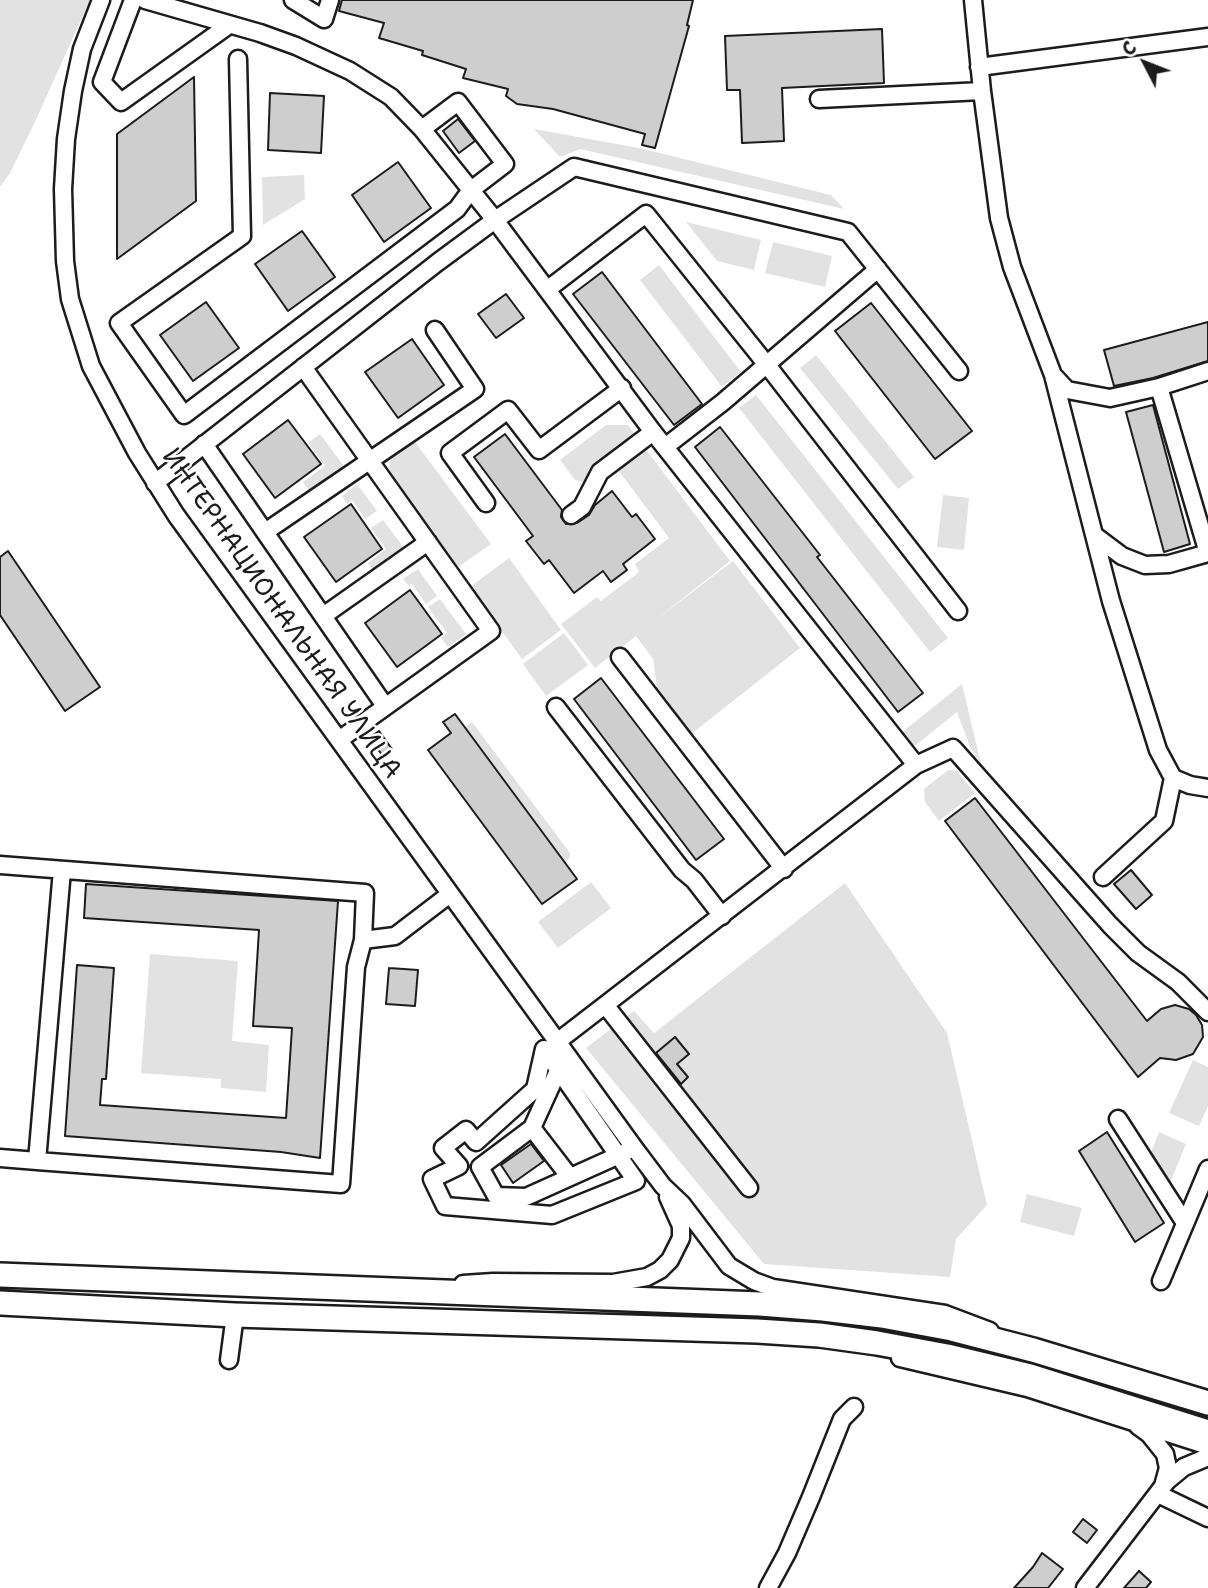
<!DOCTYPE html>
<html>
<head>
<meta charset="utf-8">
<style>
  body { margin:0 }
  #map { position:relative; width:1208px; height:1588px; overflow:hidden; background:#fff; font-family:"Shantell Sans",sans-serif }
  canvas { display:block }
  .north { position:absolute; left:1110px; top:28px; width:70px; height:70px; -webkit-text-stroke:5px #fff; paint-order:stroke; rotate:312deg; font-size:19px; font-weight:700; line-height:28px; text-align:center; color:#1c1c1c }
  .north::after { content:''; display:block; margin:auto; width:24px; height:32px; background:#1c1c1c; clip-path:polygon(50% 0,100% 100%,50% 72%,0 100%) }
</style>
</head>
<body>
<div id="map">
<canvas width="1208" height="1588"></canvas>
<div class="north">С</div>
</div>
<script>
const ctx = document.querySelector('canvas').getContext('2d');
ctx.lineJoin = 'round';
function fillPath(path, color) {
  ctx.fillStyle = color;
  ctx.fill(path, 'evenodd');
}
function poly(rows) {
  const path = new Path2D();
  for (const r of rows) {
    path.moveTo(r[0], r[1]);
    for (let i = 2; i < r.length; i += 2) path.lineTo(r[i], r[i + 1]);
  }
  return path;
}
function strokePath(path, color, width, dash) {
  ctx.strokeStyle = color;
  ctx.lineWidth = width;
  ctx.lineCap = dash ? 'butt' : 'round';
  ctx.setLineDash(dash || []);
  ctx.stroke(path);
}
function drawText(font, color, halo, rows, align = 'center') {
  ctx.font = font + ' "Shantell Sans",sans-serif';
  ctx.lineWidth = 5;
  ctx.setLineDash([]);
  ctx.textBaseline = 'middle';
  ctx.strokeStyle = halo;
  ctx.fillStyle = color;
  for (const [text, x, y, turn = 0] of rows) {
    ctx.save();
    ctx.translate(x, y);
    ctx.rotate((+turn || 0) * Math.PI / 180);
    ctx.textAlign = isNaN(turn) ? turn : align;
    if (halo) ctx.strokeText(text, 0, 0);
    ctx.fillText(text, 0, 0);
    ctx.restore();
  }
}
fillPath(poly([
  [0,0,90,0,34,124,10,173,0,187],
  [534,129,639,148,831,195,844,209,580,149,560,157],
  [304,175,305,199,263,225,262,177],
  [686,222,761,240,754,270,717,261],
  [773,242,832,256,825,287,765,273],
  [659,265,741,372,722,387,640,280],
  [816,355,914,477,898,489,800,368],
  [756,395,948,638,930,652,739,408],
  [606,425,628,425,637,437,588,483,575,480,560,460],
  [320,434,344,466,309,491,303,482,325,466,308,443],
  [415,442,491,544,458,567,389,472,390,460],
  [645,448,730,561,653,622,733,561,800,648,690,735,658,695,653,659,636,636,595,668,561,624,597,597,601,601,639,572,635,564,669,538,618,470],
  [357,484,377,511,365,519,352,500,347,504,342,496],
  [943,495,969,498,964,550,937,547],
  [383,520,405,549,374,572,368,563,386,549,371,528],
  [509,558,561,630,522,659,470,587],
  [418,569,437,596,426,604,412,584,409,586,403,579],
  [440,599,466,634,448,647,441,638,447,633,428,607],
  [564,633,588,665,546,696,523,664],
  [962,684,981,764,970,747,957,712,916,745,908,744,900,734],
  [472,722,570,853,570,857,565,863,577,879,542,904,506,855,540,830,465,727],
  [948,770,957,771,975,793,939,821,925,802,924,789],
  [591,882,611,908,558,948,538,922],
  [845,883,947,1033,987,1205,956,1239,950,1277,764,1264,586,1048,634,1011,654,1033],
  [150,954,238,961,232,1041,269,1045,266,1092,221,1088,221,1079,141,1073],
  [1193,1060,1208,1067,1208,1106,1199,1126,1169,1113],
  [1159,1132,1186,1144,1170,1183,1150,1155],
  [1027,1194,1082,1208,1074,1236,1020,1222]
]), '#e2e2e2');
const building = poly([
  [342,0,693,0,687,25,689,26,655,148,642,145,645,134,553,109,517,104,506,96,508,89,463,78,466,69,422,55,423,51,379,38,384,23,339,11,342,0],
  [882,29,884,83,782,88,784,141,742,143,740,90,727,90,725,36,882,29],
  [194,77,196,201,117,259,117,134,194,77],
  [270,93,324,96,321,153,268,150,270,93],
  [458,119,475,141,459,153,443,131,458,119],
  [398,162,431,208,384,242,352,195,398,162],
  [302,231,335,277,288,311,255,264,302,231],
  [602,272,702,404,674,425,573,294,602,272],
  [506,294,524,318,496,338,478,314,506,294],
  [206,302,239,348,193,381,160,335,206,302],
  [871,303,972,431,935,459,835,331,871,303],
  [1208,322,1208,361,1153,378,1114,386,1104,350,1208,322],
  [412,339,444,385,398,418,365,372,412,339],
  [1153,405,1190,544,1164,552,1126,412,1153,405],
  [288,420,321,464,275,498,243,454,288,420],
  [720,427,820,555,817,557,923,693,898,712,695,447,720,427],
  [505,434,562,510,561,517,566,524,577,523,589,515,595,505,612,491,632,517,636,514,655,539,623,564,627,570,611,582,603,571,574,593,549,560,544,564,526,541,533,536,474,457,505,434],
  [351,504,382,549,336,582,304,537,351,504],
  [8,551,100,687,65,711,0,615,0,557,8,551],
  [410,590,442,634,397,667,365,623,410,590],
  [601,678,724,839,696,860,574,699,601,678],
  [455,714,577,879,542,904,428,750,451,733,443,722,455,714],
  [379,731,392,749,383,756,369,738,379,731],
  [975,798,1147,1021,1161,1009,1175,1005,1189,1009,1196,1015,1202,1025,1203,1037,1193,1054,1176,1060,1160,1058,1138,1077,945,821,975,798],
  [1131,870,1152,895,1136,909,1114,884,1131,870],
  [86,884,338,901,320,1158,281,1152,65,1136,77,965,114,968,106,1079,102,1079,100,1105,286,1118,292,1028,253,1026,259,930,84,918,86,884],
  [389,968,418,970,415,1006,386,1004,389,968],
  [675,1037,689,1054,677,1064,688,1077,681,1084,656,1053,675,1037],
  [1107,1132,1164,1223,1135,1242,1079,1151,1107,1132],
  [531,1144,544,1161,513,1183,501,1165,531,1144],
  [1083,1519,1097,1530,1087,1543,1073,1532,1083,1519],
  [1042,1553,1063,1569,1048,1588,1014,1588,1033,1567,1042,1553],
  [1139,1571,1151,1582,1146,1588,1124,1588,1139,1571]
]);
fillPath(building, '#cecece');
strokePath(building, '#1c1c1c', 2);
const minor = poly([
  [101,0,82,49,73,91,66,139,63,189,65,261,70,299,91,366,137,453,176,515,635,1149,663,1186,682,1204,729,1266,754,1281,773,1288,945,1314,990,1331],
  [133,0,102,82,121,102,229,25],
  [145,0,260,33,296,46,350,71,391,97,422,129,495,220,653,432,916,765],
  [293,0,324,19,330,0],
  [973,0,982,91,999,218,1012,267,1053,375,1111,601,1158,750,1173,778,1190,785,1208,788],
  [238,59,242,236,119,323,184,415,457,209,471,190,505,164,458,102,422,129],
  [979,67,1208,37],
  [819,99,982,91],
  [548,289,646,214,767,365,958,611],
  [303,367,491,631,339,740],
  [1055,377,1067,390,1110,398,1159,387,1208,371],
  [204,444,385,706],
  [665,447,723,402,878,269],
  [155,483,438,262,495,220,574,167,848,232,959,371],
  [486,503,450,453,508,410,539,450,622,388],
  [571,515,582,507,600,472,653,432],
  [265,532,475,389,435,330],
  [1094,535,1122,556,1145,565,1169,564,1208,553,1159,387],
  [323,616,428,542],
  [620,657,784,869],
  [556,707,682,870,694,880,722,916],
  [0,865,365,893,363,940,395,936,450,894],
  [62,870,37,1161,341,1184,356,967,363,940],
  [1103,877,1164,821,1173,778],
  [606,1006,749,1188],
  [557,1042,916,765,953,748,1110,925,1138,953,1178,982,1208,1012],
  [544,1049,636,1181,552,1215,445,1206,432,1179,459,1166,443,1148,466,1130,476,1142,535,1089,544,1049],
  [562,1062,532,1128,569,1176],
  [1118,1119,1185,1223],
  [532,1128,480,1167,496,1196,526,1197,626,1152],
  [0,1158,37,1161],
  [1161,1281,1208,1169],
  [463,1284,493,1282,613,1283,647,1277,660,1270,670,1260,681,1238,681,1226,668,1197],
  [900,1358,1027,1388,1208,1446],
  [229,1360,235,1315],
  [1138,1426,1149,1434,1165,1454,1168,1468,1163,1486],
  [1158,1494,1208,1518],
  [768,1588,787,1553,811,1497,842,1419,854,1407],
  [1085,1588,1167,1481,1184,1467,1208,1457]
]);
const highway = poly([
  [0,1275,760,1304,823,1309,882,1316,952,1329,1033,1350,1208,1403],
  [0,1303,235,1315,757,1331,819,1335,877,1343,947,1356,1030,1376,1208,1432]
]);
strokePath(minor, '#1c1c1c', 21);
strokePath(highway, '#1c1c1c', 28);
strokePath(minor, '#fff', 16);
strokePath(highway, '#fff', 23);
drawText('26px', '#1c1c1c', '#fff', [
  ["ИНТЕРНАЦИОНАЛЬНАЯ УЛИЦА",281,614,55]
]);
</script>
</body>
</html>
